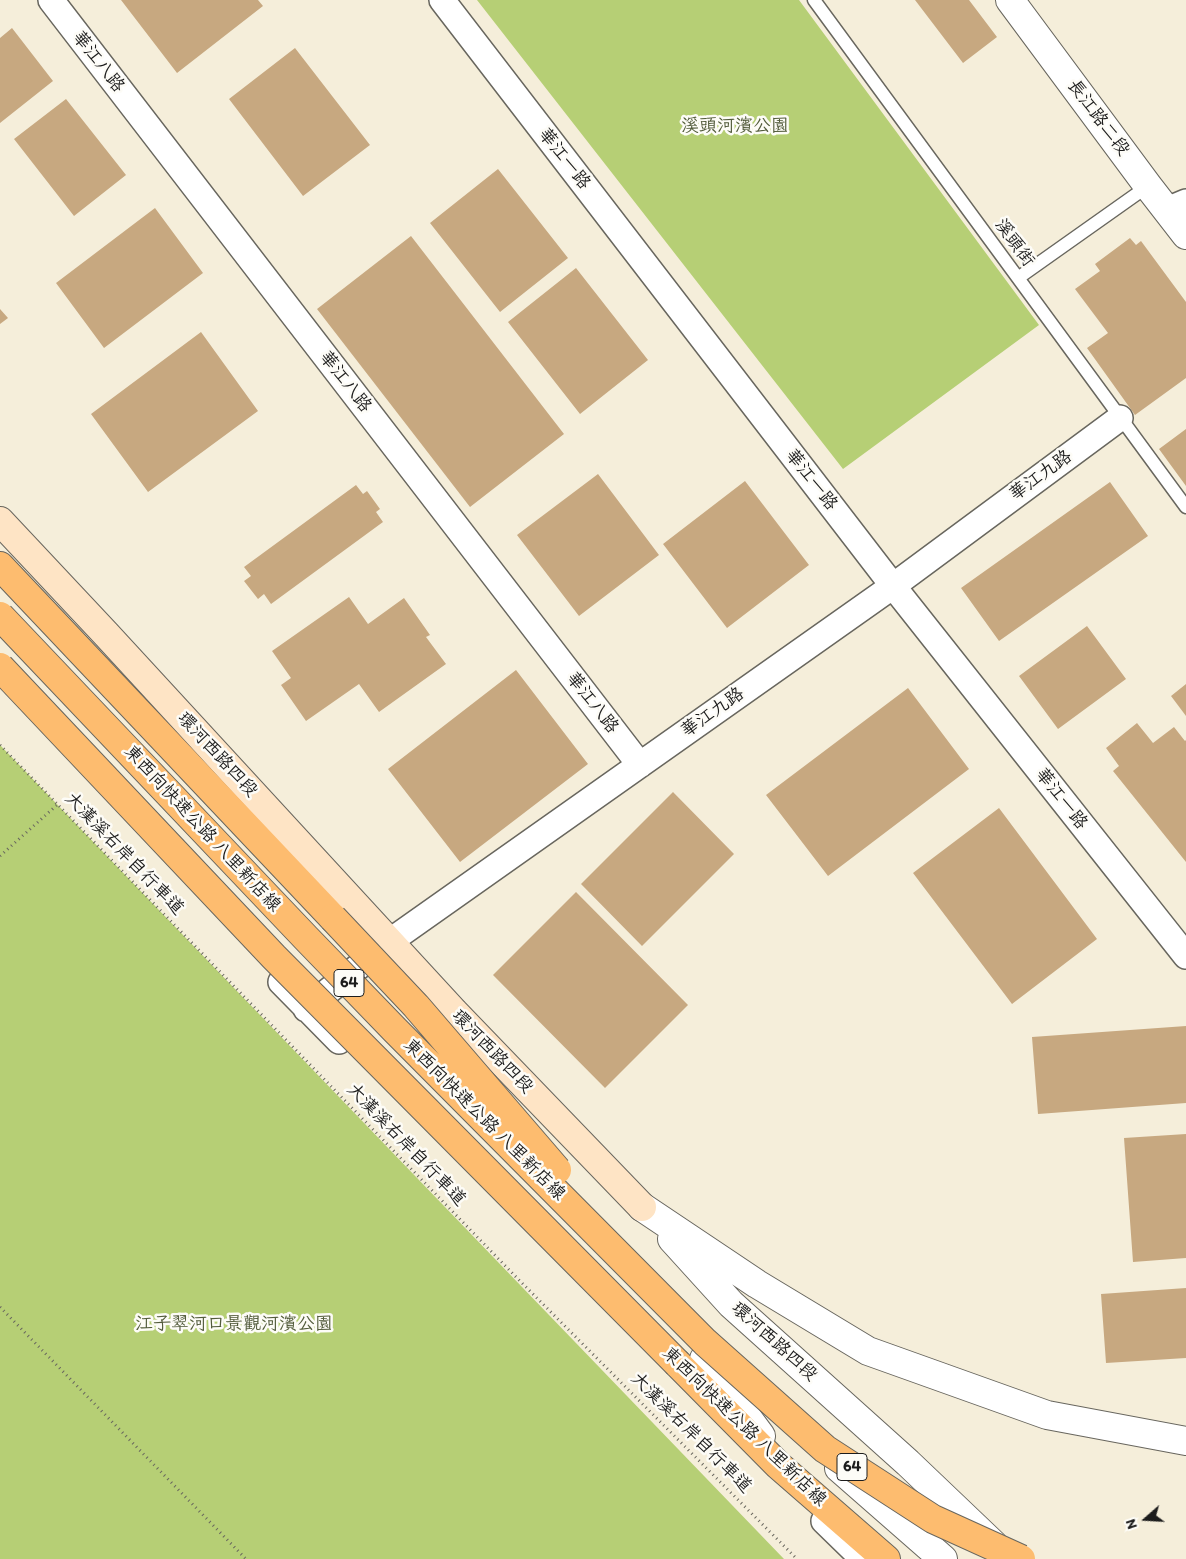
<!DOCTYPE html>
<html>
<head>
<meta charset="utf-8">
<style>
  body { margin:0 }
  #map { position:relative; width:1186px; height:1559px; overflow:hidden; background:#f5eeda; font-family:Itim,sans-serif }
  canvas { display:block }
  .north { position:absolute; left:1121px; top:1494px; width:50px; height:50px; -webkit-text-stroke:4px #fdfcf7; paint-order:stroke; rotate:251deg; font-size:14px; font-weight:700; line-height:20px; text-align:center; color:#1c1c1c }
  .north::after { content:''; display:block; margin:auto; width:18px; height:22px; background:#1c1c1c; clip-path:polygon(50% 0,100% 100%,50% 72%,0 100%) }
</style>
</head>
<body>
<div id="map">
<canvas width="1186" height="1559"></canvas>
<div class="north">N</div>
</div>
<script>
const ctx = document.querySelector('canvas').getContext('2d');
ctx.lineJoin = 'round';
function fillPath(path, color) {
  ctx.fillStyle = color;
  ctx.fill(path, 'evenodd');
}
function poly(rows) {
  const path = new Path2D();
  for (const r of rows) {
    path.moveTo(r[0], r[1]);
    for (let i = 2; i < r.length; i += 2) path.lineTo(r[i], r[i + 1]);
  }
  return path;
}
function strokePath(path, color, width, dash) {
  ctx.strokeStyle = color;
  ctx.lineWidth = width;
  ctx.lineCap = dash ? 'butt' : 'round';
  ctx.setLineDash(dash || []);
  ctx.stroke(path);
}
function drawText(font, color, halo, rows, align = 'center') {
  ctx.font = font + ' Itim,"LXGW WenKai TC",sans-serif';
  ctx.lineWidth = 5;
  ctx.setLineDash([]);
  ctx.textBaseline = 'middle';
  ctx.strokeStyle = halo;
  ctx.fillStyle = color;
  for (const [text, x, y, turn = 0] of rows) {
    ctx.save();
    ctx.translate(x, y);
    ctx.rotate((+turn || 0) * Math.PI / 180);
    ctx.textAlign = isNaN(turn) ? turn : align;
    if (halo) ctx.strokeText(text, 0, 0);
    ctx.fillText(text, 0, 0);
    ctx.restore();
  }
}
fillPath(poly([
  [477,0,799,0,1039,325,843,469],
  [0,745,784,1559,0,1559]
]), '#b6cf75');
fillPath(poly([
  [121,0,258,0,263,6,177,73],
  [915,0,969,0,997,37,963,63],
  [12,28,53,81,0,123,0,38],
  [295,48,370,145,303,196,229,99],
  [66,99,126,175,74,216,14,139],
  [498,169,568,258,500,312,430,223],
  [155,208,203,273,104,348,56,283],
  [411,236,564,434,470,507,317,309],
  [1130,238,1136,245,1141,241,1186,302,1186,378,1135,415,1087,348,1108,333,1075,289,1100,271,1095,264],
  [576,268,648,360,580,414,508,322],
  [0,309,8,318,0,324],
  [201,332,258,411,148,492,91,414],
  [1186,429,1186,486,1159,449],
  [598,474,659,555,579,616,517,535],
  [745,481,809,565,727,628,663,544],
  [1110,482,1148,536,999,641,961,588],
  [356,485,363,494,367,491,380,509,376,512,383,522,271,604,264,594,258,599,244,581,251,576,244,567],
  [349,597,368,624,404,598,430,635,426,637,446,664,379,712,359,684,306,721,281,685,291,678,272,651],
  [1087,626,1126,679,1058,729,1019,676],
  [516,670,588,764,460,862,388,769],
  [1186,684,1186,716,1171,696],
  [908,688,969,769,828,876,766,795],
  [1137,723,1153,743,1174,727,1185,741,1186,740,1186,862,1113,771,1119,766,1106,748],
  [673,792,734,854,642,946,581,884],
  [999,808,1097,939,1012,1004,913,873],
  [576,892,688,1005,605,1088,493,975],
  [1186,1026,1186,1103,1038,1114,1032,1037],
  [1186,1134,1186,1258,1133,1262,1124,1138],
  [1186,1288,1186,1358,1106,1363,1101,1294]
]), '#c7a880');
const service = poly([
  [814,0,1186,507],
  [1018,278,1148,186]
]);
const minor = poly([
  [51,0,640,765],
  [442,0,893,586,1186,956],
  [1167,210,1186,202],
  [281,982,339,1041],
  [306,1009,389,942,893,586,1120,418],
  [824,1521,863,1559]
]);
const tertiary = poly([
  [1010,0,1148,186,1186,235],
  [642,1207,757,1284,868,1351,1047,1415,1186,1441],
  [672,1239,731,1304,908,1463,994,1545],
  [704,1359,761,1436],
  [839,1468,943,1559]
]);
const secondary = poly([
  [0,521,106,634,454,1012,642,1207]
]);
const trunk = poly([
  [0,566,333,918],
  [678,1364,778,1465,886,1559]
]);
strokePath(service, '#68665e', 15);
strokePath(minor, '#68665e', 28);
strokePath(tertiary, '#68665e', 30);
strokePath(secondary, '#68665e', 30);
strokePath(trunk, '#68665e', 30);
strokePath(poly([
  [0,745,518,1279,797,1559],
  [0,856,57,805],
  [0,1307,246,1559]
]), '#68665e', 3, [1, 4]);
strokePath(service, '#fff', 12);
strokePath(minor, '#fff', 25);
strokePath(tertiary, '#fff', 28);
strokePath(secondary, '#fee4c5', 28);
strokePath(trunk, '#fdbc6f', 28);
const trunkBridge = poly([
  [0,616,306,938,395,1030,705,1342,825,1449,933,1519,1021,1559],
  [0,667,274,957,678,1364],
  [333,918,416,1006,557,1170]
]);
strokePath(trunkBridge, '#68665e', 30, []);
strokePath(trunkBridge, '#fdbc6f', 28);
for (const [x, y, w] of [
  [349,983,30],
  [852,1467,30]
]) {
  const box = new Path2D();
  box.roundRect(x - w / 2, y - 13.5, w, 27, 4);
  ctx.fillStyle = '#fdfcf7';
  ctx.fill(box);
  strokePath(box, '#1c1c1c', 1);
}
drawText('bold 16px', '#1c1c1c', null, [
  ["64",349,983],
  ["64",852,1467]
]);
drawText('18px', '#1c1c1c', '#fdfcf7', [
  ["華江八路",98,62,52],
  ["長江路二段",1098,118,53],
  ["華江一路",564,159,52],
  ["溪頭街",1014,243,54],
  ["華江八路",345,382,52],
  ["華江九路",1041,476,-36],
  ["華江一路",811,480,52],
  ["華江八路",592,703,52],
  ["華江九路",713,713,-35],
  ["環河西路四段",217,755,47],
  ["華江一路",1061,799,52],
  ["東西向快速公路 八里新店線",202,829,47],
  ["大漢溪右岸自行車道",124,854,46],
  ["環河西路四段",492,1052,46],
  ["東西向快速公路 八里新店線",484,1120,45],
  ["大漢溪右岸自行車道",406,1145,46],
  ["環河西路四段",774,1342,42],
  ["東西向快速公路 八里新店線",744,1427,44],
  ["大漢溪右岸自行車道",691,1433,45]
]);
drawText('18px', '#525b3b', '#fdfcf7', [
  ["溪頭河濱公園",735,126],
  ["江子翠河口景觀河濱公園",234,1324]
]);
</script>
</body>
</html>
